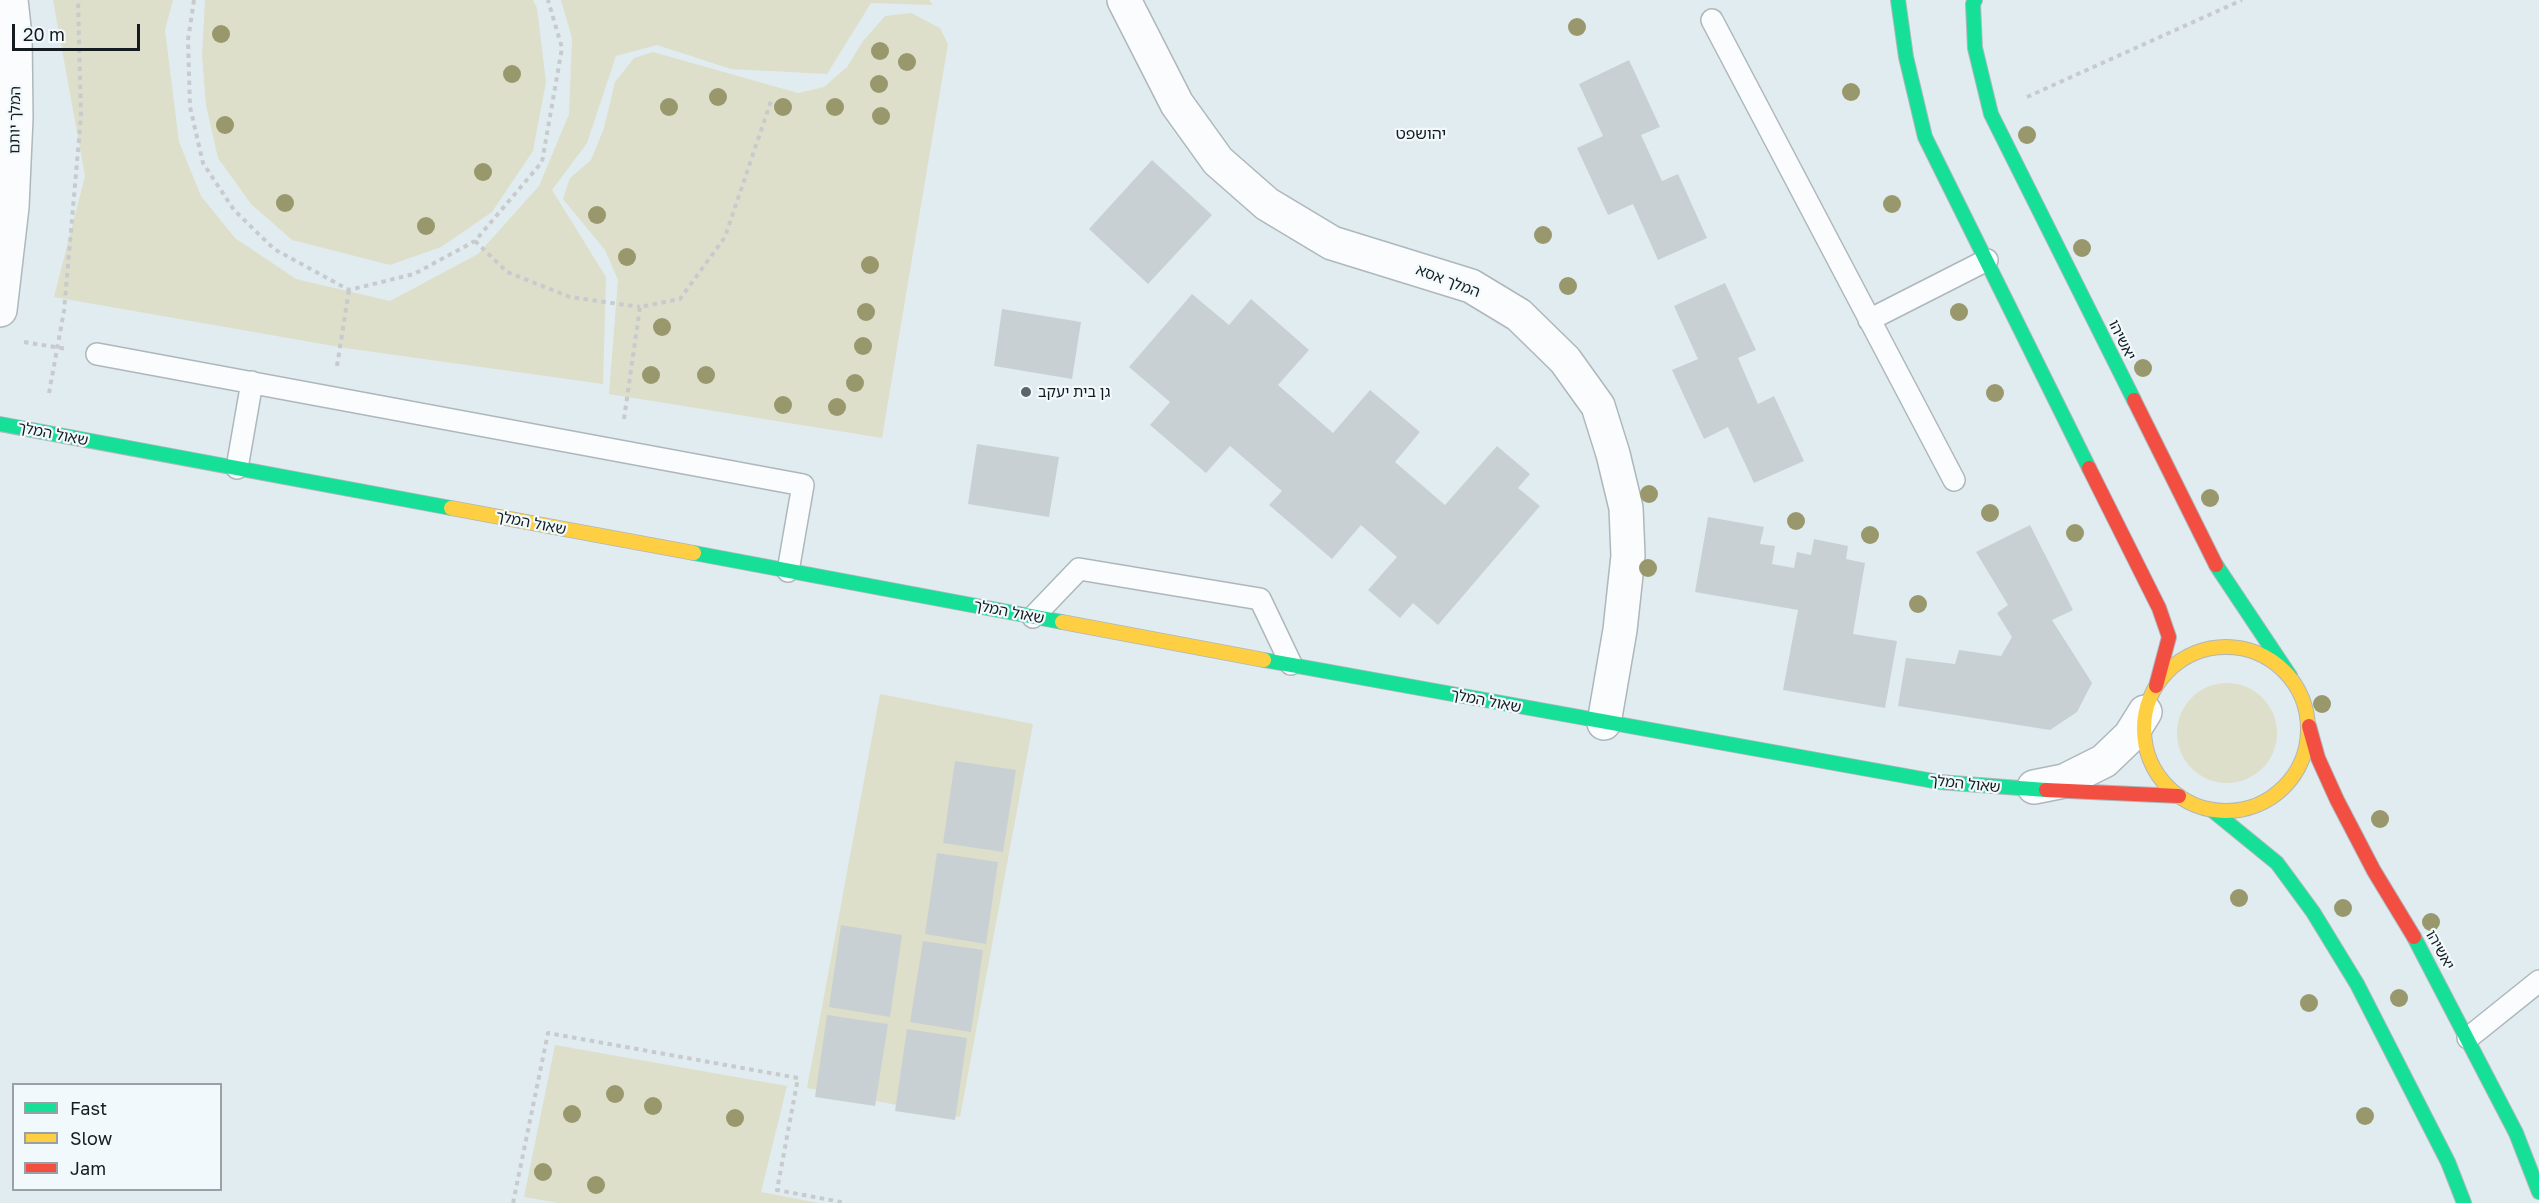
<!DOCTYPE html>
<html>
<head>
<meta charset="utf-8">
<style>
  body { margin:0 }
  #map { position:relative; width:2539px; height:1203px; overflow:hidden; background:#e1ecf1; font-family:"Golos Text",sans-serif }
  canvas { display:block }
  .legend { position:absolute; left:12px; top:1083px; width:210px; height:108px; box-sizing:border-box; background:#f1f9fd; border:2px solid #99a1a4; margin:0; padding:8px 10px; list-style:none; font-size:18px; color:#141c1f }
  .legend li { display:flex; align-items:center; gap:12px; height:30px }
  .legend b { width:30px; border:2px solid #99a1a4 }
  .scale { position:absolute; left:12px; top:24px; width:128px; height:27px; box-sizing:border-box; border:3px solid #141c1f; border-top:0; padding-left:8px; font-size:18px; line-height:21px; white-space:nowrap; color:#141c1f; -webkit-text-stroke:4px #f1f9fd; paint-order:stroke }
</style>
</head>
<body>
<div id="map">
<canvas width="2539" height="1203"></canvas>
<ul class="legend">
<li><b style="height:8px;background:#16e098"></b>Fast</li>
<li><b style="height:8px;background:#ffcf43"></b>Slow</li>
<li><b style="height:8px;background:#f24e42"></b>Jam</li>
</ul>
<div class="scale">20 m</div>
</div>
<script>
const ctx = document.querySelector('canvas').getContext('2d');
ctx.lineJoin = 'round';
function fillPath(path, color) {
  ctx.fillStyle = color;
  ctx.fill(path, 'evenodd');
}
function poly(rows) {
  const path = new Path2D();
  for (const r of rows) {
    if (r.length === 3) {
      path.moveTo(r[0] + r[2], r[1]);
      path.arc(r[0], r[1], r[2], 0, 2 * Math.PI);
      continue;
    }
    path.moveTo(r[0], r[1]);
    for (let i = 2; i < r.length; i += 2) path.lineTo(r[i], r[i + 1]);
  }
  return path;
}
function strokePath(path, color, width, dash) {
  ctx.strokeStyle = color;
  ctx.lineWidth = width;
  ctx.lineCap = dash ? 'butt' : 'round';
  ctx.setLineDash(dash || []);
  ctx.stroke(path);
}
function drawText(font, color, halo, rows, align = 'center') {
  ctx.font = font + ' "Golos Text","Noto Sans Hebrew",sans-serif';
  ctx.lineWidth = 4.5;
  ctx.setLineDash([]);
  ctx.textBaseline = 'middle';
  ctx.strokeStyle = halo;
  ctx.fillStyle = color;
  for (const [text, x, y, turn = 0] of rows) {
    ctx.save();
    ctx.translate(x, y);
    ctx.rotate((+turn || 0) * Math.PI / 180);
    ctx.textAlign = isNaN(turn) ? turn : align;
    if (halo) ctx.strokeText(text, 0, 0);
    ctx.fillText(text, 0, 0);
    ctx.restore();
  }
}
fillPath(poly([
  [53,0,173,0,165,30,179,142,201,196,235,238,296,279,390,301,478,254,539,186,569,114,572,38,561,0,929,0,933,5,871,3,827,74,731,69,657,45,616,56,587,143,552,190,606,277,603,384,345,348,54,297,85,176],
  [205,0,533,0,537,8,546,82,533,151,492,212,441,247,390,265,292,240,251,204,218,158,206,105,202,55],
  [911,13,940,28,948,44,882,438,609,394,618,280,605,250,563,199,570,178,591,160,604,128,615,82,634,58,653,52,798,93,824,87,847,67,863,41,885,16],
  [2227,733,50],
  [880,694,1033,724,960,1117,807,1088],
  [555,1045,787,1086,761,1192,819,1203,559,1203,524,1197]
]), '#dddfca');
fillPath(poly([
  [1629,60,1660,127,1641,135,1662,181,1678,174,1707,238,1658,260,1633,204,1608,215,1577,148,1603,136,1579,84],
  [1152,160,1212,215,1148,284,1089,229],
  [1725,283,1756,350,1738,358,1758,404,1774,396,1804,461,1754,483,1728,427,1704,439,1672,370,1698,359,1674,306],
  [1192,294,1229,325,1251,299,1309,350,1278,385,1333,433,1370,390,1420,432,1395,462,1445,505,1497,446,1530,474,1518,488,1540,506,1438,625,1413,603,1400,618,1368,590,1397,557,1361,525,1332,559,1269,505,1282,491,1230,446,1206,473,1150,425,1170,402,1129,367],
  [1002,309,1081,322,1072,379,994,366],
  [977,444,1059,457,1049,517,968,504],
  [1708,517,1764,527,1760,544,1775,546,1772,564,1794,568,1797,552,1811,555,1814,539,1848,546,1846,559,1865,563,1853,634,1897,641,1885,708,1783,690,1798,610,1695,592],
  [2030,525,2073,610,2052,620,2092,683,2077,712,2050,730,1898,706,1906,658,1955,664,1959,650,2001,656,2012,637,1997,613,2008,605,1976,552],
  [955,761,1016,770,1003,852,943,843],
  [937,853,998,862,986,944,925,934],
  [841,925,902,935,890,1017,829,1007],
  [923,941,983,950,971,1032,910,1022],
  [827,1015,888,1024,875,1106,815,1097],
  [907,1029,967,1038,955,1120,895,1111]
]), '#c8d0d4');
const lane = poly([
  [1712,20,1954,480],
  [1869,320,1987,260],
  [97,354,803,485,788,571],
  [237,468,252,382],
  [1033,617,1079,569,1260,599,1291,664],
  [2468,1038,2539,981]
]);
const street = poly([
  [1124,0,1177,104,1218,161,1267,204,1332,243,1471,286,1519,315,1565,360,1598,406,1613,454,1626,508,1628,556,1620,630,1604,723],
  [0,310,12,207,16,118,15,36,11,0],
  [2034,787,2064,781,2104,761,2130,736,2145,712]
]);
const fast = poly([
  [1898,0,1906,57,1925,137,2089,468],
  [1975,0,1973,4,1975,48,1991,114,2134,400],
  [0,424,451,508],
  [694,553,1062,622],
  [2216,565,2290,676],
  [1264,660,1939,782,2046,790],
  [2212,810,2277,863,2313,912,2357,984,2448,1162,2464,1203],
  [2414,937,2516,1133,2539,1192]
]);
const slow = poly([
  [451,508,694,553],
  [1062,622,1264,660],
  [2226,729,82]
]);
const jam = poly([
  [2134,400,2216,565],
  [2089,468,2159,608,2169,637,2156,686],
  [2309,726,2318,758,2337,800,2374,871,2414,937],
  [2046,790,2179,796]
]);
strokePath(lane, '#aeb7bb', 24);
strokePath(street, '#aeb7bb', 36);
strokePath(fast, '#aeb7bb', 16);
strokePath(slow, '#aeb7bb', 16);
strokePath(jam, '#aeb7bb', 16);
strokePath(poly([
  [194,0,188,40,190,107,203,163,234,210,274,249,349,290,414,274,475,241,542,162,562,48,548,0],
  [2027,97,2242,0],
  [475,241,507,272,570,297,640,307],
  [24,342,67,349],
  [337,366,349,290],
  [49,393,64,311,81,116,78,0],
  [624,419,640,307,680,299,725,237,771,101],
  [513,1203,548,1033,798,1078,777,1190,846,1203]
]), '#c8cbcd', 4, [4.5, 4.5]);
strokePath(lane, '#fafcfd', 21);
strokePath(street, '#fafcfd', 33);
strokePath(fast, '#16e098', 14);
strokePath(slow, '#ffcf43', 14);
strokePath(jam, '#f24e42', 14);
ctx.fillStyle = '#99986c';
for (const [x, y] of [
  [1577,27],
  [221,34],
  [880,51],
  [907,62],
  [512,74],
  [879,84],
  [1851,92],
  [718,97],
  [669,107],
  [783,107],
  [835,107],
  [881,116],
  [225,125],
  [2027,135],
  [483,172],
  [285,203],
  [1892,204],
  [597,215],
  [426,226],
  [1543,235],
  [2082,248],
  [627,257],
  [870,265],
  [1568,286],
  [866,312],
  [1959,312],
  [662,327],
  [863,346],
  [2143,368],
  [651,375],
  [706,375],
  [855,383],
  [1995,393],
  [783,405],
  [837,407],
  [1649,494],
  [2210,498],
  [1990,513],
  [1796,521],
  [2075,533],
  [1870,535],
  [1648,568],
  [1918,604],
  [2322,704],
  [2380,819],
  [2239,898],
  [2343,908],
  [2431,922],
  [2399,998],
  [2309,1003],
  [615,1094],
  [653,1106],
  [572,1114],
  [2365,1116],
  [735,1118],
  [543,1172],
  [596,1185]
]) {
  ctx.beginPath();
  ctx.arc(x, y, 9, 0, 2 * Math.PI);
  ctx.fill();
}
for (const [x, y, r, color] of [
  [1026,392,6,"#5c6568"]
]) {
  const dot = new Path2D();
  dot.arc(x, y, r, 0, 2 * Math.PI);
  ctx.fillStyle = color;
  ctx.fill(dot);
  strokePath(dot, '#f1f9fd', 2);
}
drawText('15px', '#141c1f', '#f1f9fd', [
  ["המלך יותם",15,120,-89],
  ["המלך אסא",1448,281,21],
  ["יאשיהו",2122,340,64],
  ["שאול המלך",53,434,11],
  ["שאול המלך",531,523,11],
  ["שאול המלך",1009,612,11],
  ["שאול המלך",1486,701,11],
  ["שאול המלך",1965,784,6],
  ["יאשיהו",2440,950,61]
]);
drawText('15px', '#141c1f', '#f1f9fd', [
  ["גן בית יעקב",1038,392]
], 'left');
drawText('16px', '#141c1f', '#f1f9fd', [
  ["יהושפט",1421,134]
]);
</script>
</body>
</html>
